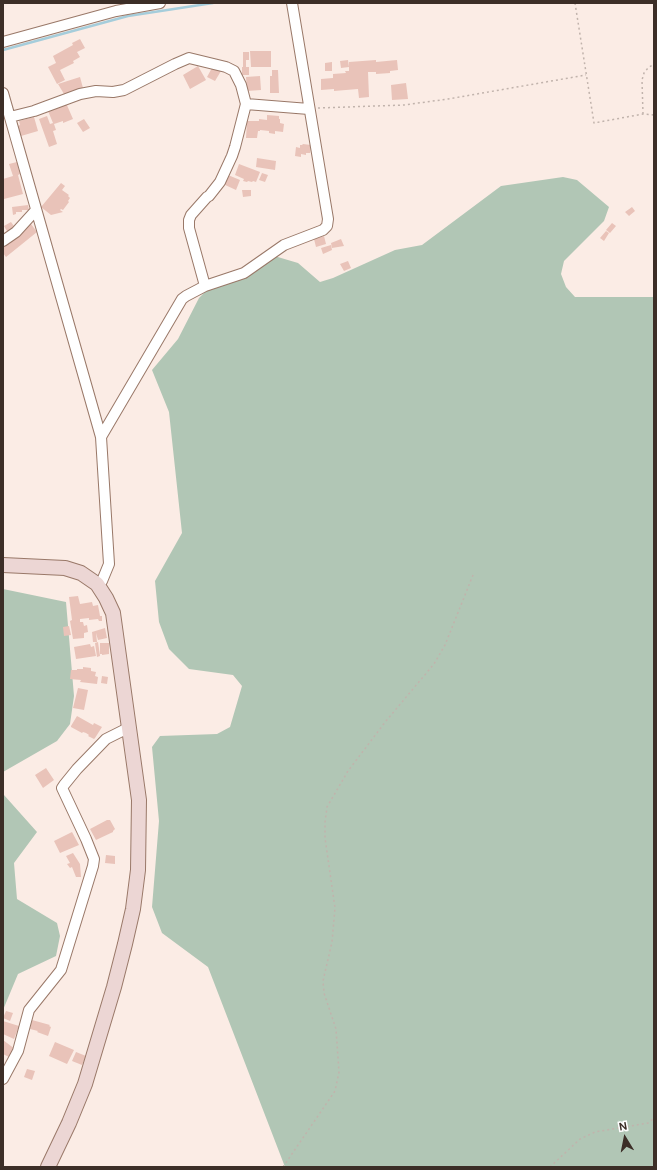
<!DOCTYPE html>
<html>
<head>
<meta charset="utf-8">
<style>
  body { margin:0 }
  #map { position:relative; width:657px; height:1170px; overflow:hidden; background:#fbece5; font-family:"DM Sans",sans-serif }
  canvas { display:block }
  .frame { position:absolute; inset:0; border:4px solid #3c2e27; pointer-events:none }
  .north { position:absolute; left:605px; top:1118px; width:40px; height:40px; -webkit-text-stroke:3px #fff; paint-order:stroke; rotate:350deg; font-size:11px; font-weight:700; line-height:16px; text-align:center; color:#3c2e27 }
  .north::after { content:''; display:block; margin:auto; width:14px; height:18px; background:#3c2e27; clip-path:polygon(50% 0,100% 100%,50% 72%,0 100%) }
</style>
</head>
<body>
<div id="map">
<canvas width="657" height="1170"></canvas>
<div class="frame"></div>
<div class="north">N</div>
</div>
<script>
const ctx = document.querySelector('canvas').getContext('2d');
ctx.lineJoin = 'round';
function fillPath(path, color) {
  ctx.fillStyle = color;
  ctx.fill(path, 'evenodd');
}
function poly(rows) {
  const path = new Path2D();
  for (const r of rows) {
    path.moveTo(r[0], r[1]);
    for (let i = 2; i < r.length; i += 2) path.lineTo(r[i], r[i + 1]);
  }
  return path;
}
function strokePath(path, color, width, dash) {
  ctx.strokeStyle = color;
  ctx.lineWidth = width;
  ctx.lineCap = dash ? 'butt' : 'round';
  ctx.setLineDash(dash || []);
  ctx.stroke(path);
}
fillPath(poly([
  [563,177,577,180,609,207,604,221,564,261,561,274,566,287,575,297,654,297,654,1167,285,1167,208,967,162,933,152,907,159,821,152,747,160,736,217,734,230,727,242,686,233,675,189,669,169,649,159,622,155,581,182,533,169,412,152,370,178,339,199,298,218,279,271,255,298,263,320,282,333,278,395,250,422,245,501,186],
  [3,589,66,602,74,696,70,724,57,741,3,772],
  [3,789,4,795,37,832,14,863,17,899,57,923,60,936,56,956,18,974,3,1010]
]), '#b1c6b5');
strokePath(poly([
  [3,50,128,16,213,3]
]), '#a5cddb', 2.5);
fillPath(poly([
  [80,39,85,48,77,52,80,57,73,61,74,63,60,70,65,80,57,84,48,67,56,63,53,56,73,45,72,43],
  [250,51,271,51,271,67,251,67],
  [243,52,249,52,249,60,246,60,246,67,249,67,249,75,242,75,242,67,243,67],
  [348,60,349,67,341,68,340,61],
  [376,60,376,62,397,60,398,70,390,71,390,73,376,74,376,72,368,72,369,97,359,98,358,89,334,91,334,89,321,90,321,79,333,78,333,74,346,73,345,71,349,71,349,62],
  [332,62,332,71,325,71,325,63],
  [198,66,206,80,190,89,183,75],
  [213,66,221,71,215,81,207,77],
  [272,70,278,70,279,93,270,93,270,76,272,76],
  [260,76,261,90,247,91,246,77],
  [80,77,83,88,64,94,58,84],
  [406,83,408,99,392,100,391,85],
  [66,103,73,119,63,123,63,121,54,124,56,130,53,131,57,144,49,147,39,119,47,116,50,124,53,123,48,111],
  [267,115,279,116,279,119,280,119,280,123,284,124,283,132,275,131,275,134,269,133,269,131,260,130,260,131,258,131,257,138,246,138,247,121,259,121,259,119,267,120],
  [34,117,38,131,21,136,18,126,20,125,19,121],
  [84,119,90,128,83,132,77,123],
  [303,144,311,145,310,153,306,153,306,155,301,154,301,157,295,156,296,147,300,148,300,145,302,145],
  [257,158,276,161,275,170,256,167],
  [17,162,20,174,18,175,23,194,4,199,3,179,13,176,9,164],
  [239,164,260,172,256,182,253,181,252,182,248,181,247,182,243,181,244,179,235,175],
  [262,173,268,175,265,182,259,180],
  [228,175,240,180,236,190,223,184],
  [61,183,65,186,62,190,69,195,68,196,70,198,68,201,69,202,63,210,61,209,60,210,63,212,51,215,41,207],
  [242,190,251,190,251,196,243,197],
  [28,205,29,210,22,210,22,212,16,212,16,214,13,215,12,207],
  [632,207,635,211,629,216,625,212],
  [11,222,16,229,8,233,4,226],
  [612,223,616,226,610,233,606,230],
  [31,224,37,232,6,257,3,253,3,246],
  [606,231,609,233,604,241,600,238],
  [324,236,326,244,316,247,314,239],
  [341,239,344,246,332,248,331,243],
  [331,245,332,250,323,254,321,248],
  [348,261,351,268,344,271,340,264],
  [78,596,80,604,92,602,93,606,98,605,100,616,102,616,102,621,99,621,98,619,89,620,89,618,80,619,80,622,83,622,84,626,87,625,88,632,84,633,84,638,73,639,70,621,72,620,69,597],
  [69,626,71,635,64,636,63,627],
  [105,628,107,638,98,640,96,633,97,642,93,642,92,632],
  [98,642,100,656,97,657,95,643],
  [100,643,109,643,109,654,102,655,102,654,100,654],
  [90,644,91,647,94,646,96,656,76,659,74,647],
  [83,667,91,668,91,671,96,672,95,676,98,677,97,684,80,682,81,680,70,679,71,670,77,670,77,669,83,669],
  [102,676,108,677,107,684,101,683],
  [78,688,88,690,84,710,73,708],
  [77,716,93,725,94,723,102,727,95,738,94,739,88,736,89,735,86,733,83,732,82,733,71,727,71,726],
  [46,768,54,780,43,788,35,775],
  [107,820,110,820,115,829,113,831,113,832,96,840,90,829],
  [72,832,79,845,60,853,54,841],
  [73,853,80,864,81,877,76,877,72,867,70,868,67,864,70,863,66,856],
  [106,855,115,856,115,864,105,863],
  [6,1011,13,1013,10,1021,3,1018],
  [32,1020,50,1025,49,1026,51,1027,48,1036,37,1032,38,1031,30,1029],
  [3,1021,19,1026,14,1039,3,1034],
  [3,1040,15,1049,9,1057,3,1054],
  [55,1042,74,1050,67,1064,49,1056],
  [76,1052,86,1056,82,1065,72,1061],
  [27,1069,35,1071,32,1080,24,1077]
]), '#e9c3b9');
const street = poly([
  [3,42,116,11,160,3],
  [3,93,101,437,109,564,102,581,97,584],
  [246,104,309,109],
  [10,117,34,111,80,94,96,91,113,92,124,90,175,64,189,58,226,67,234,71,241,85,246,104,235,147,232,156,220,182,209,196,207,197,191,215,189,220,189,228,205,286],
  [3,241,16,232,36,210],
  [101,437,182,299,186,296,205,286,244,273,284,245,323,230,327,226,328,219,292,3],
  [3,1079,18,1051,29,1010,61,970,93,866,94,859,86,839,62,788,64,785,77,769,106,739,128,728]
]);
const secondary = poly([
  [3,565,65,568,81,573,97,584,106,598,113,613,139,800,138,870,133,909,125,944,114,987,85,1084,69,1123,48,1167]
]);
strokePath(street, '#997868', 12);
strokePath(secondary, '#997868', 16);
strokePath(poly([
  [575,3,594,123,643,114,654,115],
  [318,108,404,105,448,99,586,75],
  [643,114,642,80,644,73,648,68,654,64],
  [283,1167,335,1091,339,1072,336,1029,324,993,323,981,332,942,335,908,325,838,325,822,327,807,348,771,386,721,434,664,445,645,473,575],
  [550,1167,580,1139,595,1132,648,1123,654,1118]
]), '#c1b3ac', 1.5, [2, 3]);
strokePath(street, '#fff', 10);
strokePath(secondary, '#ecd6d4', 14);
</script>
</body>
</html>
